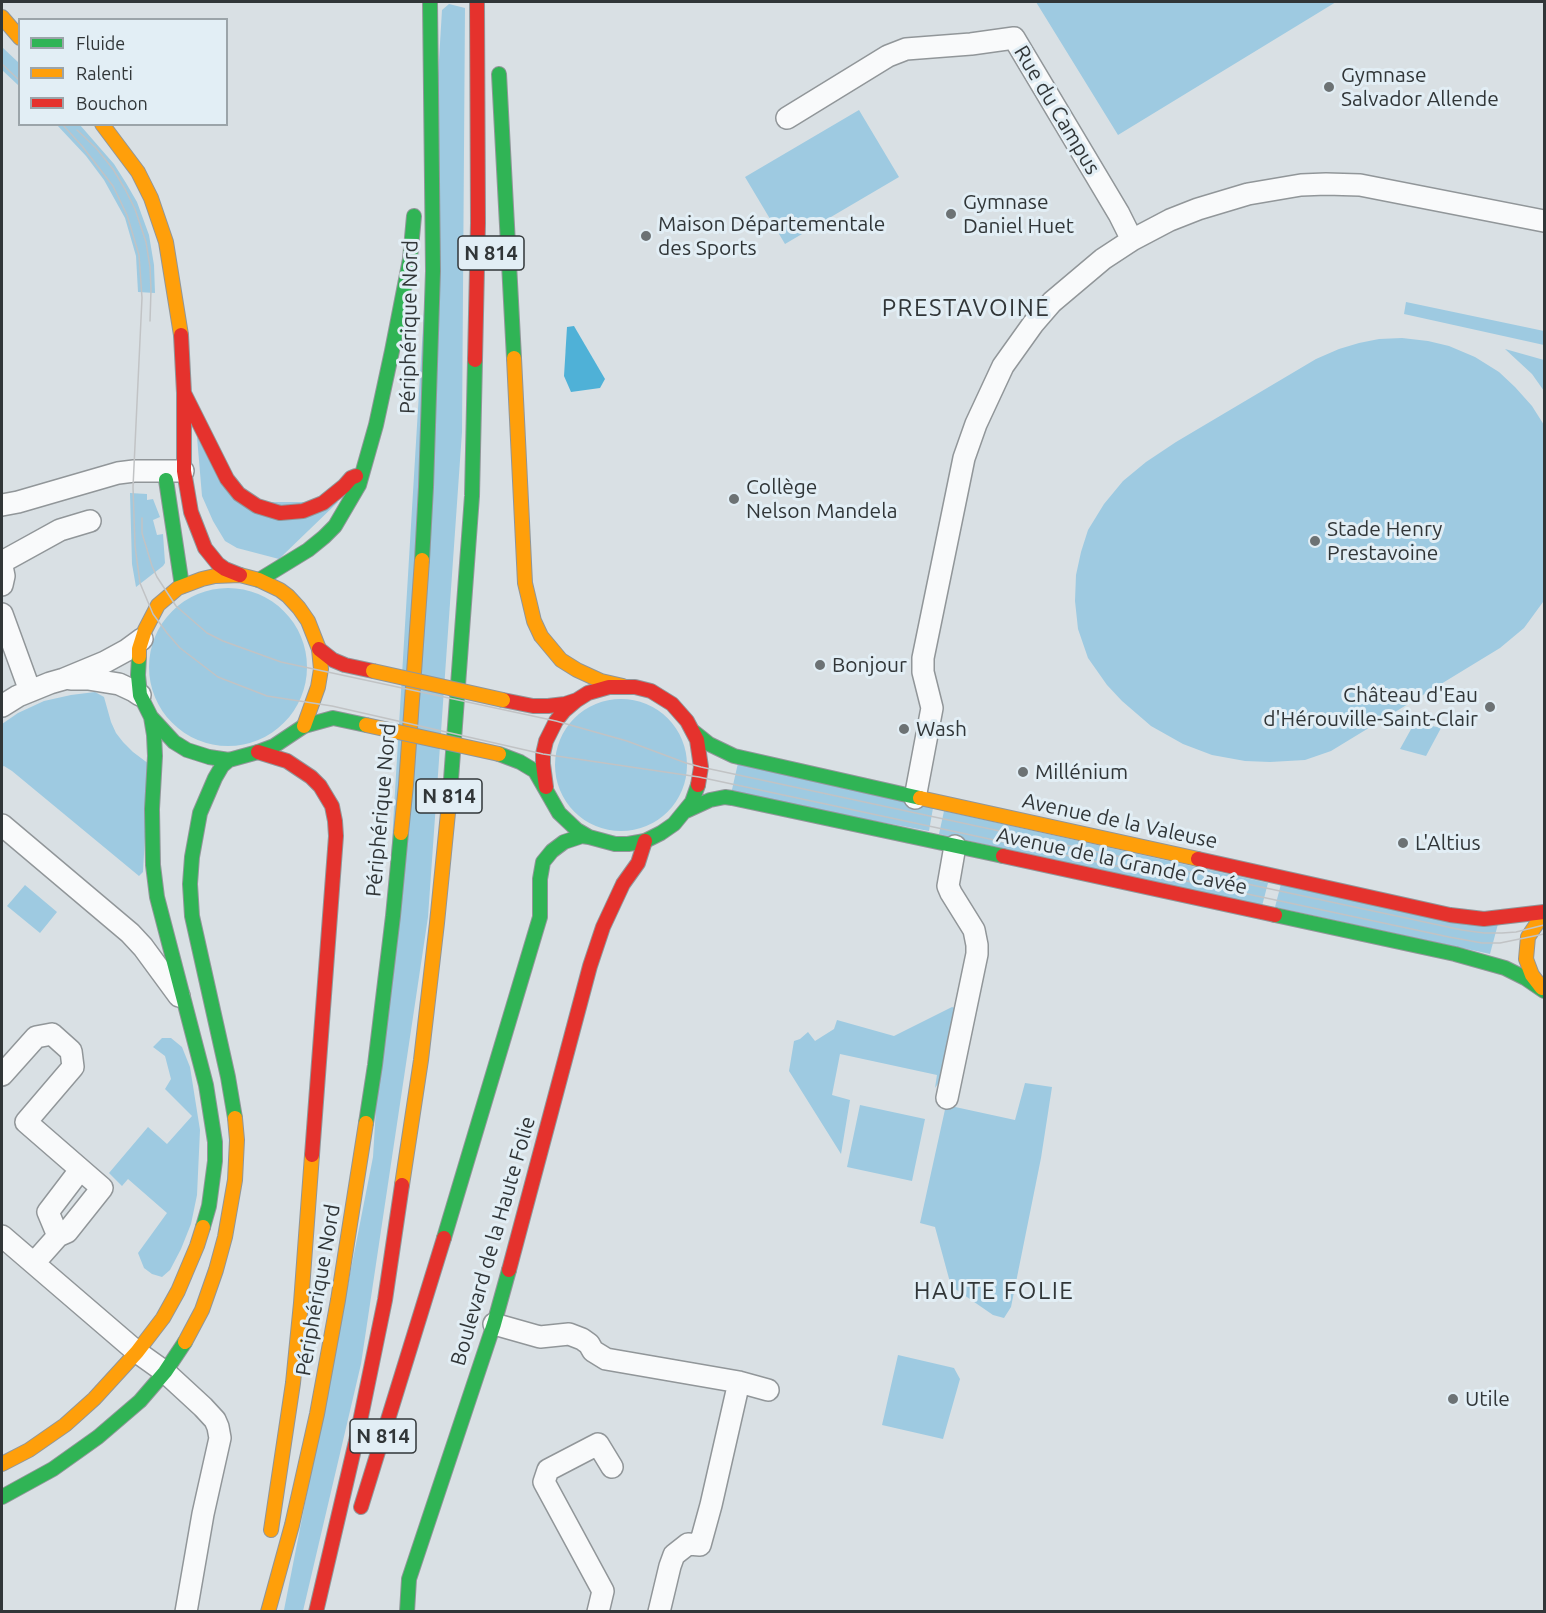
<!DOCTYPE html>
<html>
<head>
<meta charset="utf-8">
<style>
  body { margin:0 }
  #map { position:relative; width:1546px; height:1613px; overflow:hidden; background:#d9e0e4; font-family:Ubuntu,sans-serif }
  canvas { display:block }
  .frame { position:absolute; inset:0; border:3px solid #313638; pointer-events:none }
  .legend { position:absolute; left:18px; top:18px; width:210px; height:108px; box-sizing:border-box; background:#e2eef5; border:2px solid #9ba4a9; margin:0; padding:8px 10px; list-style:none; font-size:18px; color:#313638 }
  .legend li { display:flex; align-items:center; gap:12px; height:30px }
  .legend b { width:30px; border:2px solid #9ba4a9 }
</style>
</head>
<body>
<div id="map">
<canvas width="1546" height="1613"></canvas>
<div class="frame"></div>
<ul class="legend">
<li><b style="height:8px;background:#30b455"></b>Fluide</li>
<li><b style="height:8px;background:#ff9f0a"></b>Ralenti</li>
<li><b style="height:8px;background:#e5322d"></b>Bouchon</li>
</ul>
</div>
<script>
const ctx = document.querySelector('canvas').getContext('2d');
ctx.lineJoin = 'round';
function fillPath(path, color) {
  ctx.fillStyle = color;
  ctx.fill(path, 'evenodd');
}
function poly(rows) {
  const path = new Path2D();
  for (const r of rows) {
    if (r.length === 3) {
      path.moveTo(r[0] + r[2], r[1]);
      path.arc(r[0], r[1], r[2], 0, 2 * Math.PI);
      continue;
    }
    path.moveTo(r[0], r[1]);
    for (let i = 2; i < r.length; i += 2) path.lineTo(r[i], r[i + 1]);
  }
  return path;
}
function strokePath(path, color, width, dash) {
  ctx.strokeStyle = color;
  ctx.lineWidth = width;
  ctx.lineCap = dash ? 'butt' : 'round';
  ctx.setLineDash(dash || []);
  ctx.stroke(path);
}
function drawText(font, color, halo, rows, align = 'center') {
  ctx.font = font + ' Ubuntu,sans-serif';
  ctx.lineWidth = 6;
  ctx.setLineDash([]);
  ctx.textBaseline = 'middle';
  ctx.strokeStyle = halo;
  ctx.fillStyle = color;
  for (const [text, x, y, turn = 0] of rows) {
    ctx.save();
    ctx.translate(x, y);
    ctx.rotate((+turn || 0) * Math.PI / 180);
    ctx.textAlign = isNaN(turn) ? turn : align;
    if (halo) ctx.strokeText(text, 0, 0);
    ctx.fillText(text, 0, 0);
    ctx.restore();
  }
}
fillPath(poly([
  [1036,2,1336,2,1118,135],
  [449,4,465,8,462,432,428,917,361,1364,303,1611,290,1611,284,1610,373,1157,442,10],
  [2,47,19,63,19,84,18,85,2,70],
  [859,110,899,177,785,244,745,177],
  [57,125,80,125,114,164,126,183,137,202,149,235,154,265,155,293,138,292,136,256,125,218,104,180,86,156],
  [1406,302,1544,331,1544,345,1404,314],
  [1402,338,1428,341,1449,346,1475,357,1499,372,1515,387,1532,406,1544,425,1544,599,1543,602,1524,628,1500,648,1331,751,1305,760,1270,762,1245,761,1212,755,1183,744,1151,726,1122,701,1107,685,1088,658,1078,629,1075,601,1076,575,1081,552,1088,530,1104,504,1123,481,1146,462,1176,442,1316,359,1339,349,1359,343,1379,339],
  [1505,349,1544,360,1544,391,1532,374],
  [197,437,239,502,338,502,279,559,237,548,225,541,213,521,202,496],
  [130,493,147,494,147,500,153,499,160,517,153,520,157,535,163,534,165,563,163,566,136,587,132,564],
  [228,667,79],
  [95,692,104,697,111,722,116,733,123,742,133,752,149,764,143,872,139,876,12,771,4,766,2,767,2,724,18,713,44,701,71,695],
  [621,765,66],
  [1415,722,1441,728,1426,756,1400,749],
  [738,763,933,808,929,831,731,794],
  [944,811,1268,883,1262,906,939,834],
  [1281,884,1498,924,1490,954,1275,907],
  [25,885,57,912,40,933,7,906],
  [952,1007,955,1008,939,1082,935,1088,937,1075,840,1054,832,1095,850,1100,841,1154,789,1071,794,1041,800,1039,808,1032,815,1041,834,1029,837,1020,894,1036],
  [162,1038,171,1038,182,1047,190,1067,200,1130,197,1195,191,1224,181,1249,170,1270,162,1277,152,1274,144,1268,138,1253,167,1213,128,1179,122,1186,109,1173,148,1127,167,1144,192,1116,165,1089,171,1079,165,1056,153,1047],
  [1025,1083,1052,1087,1041,1158,1011,1307,1004,1318,993,1315,951,1286,935,1227,920,1223,946,1105,1015,1120],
  [860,1105,925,1119,912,1181,847,1167],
  [898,1355,954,1368,960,1379,943,1439,882,1425]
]), '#9ecae1');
fillPath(poly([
  [574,326,605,379,600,388,571,392,564,376,567,327]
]), '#4fb1d7');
const street = poly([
  [787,118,888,56,906,49,971,44,1014,38,1119,214,1132,240],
  [2,505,18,502,118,473,134,471,183,471],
  [2,562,60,530,90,521],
  [2,566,4,576,2,585],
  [2,614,30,691],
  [71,679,88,679,119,684,134,691,140,695],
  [2,706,18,696,50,683,64,679,105,662,127,650,142,639],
  [915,798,932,708,923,672,923,658,964,458,976,424,1003,366,1033,324,1052,302,1103,259,1132,240,1170,220,1198,209,1248,194,1301,185,1326,184,1360,185,1544,221],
  [2,825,130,933,143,947,179,996],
  [2,1075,36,1037,52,1034,71,1051,73,1067,26,1122,102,1188,67,1232,58,1236,34,1263],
  [947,1098,977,954,977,945,974,930,951,893,948,886,955,846],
  [2,1236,137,1352,165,1372,203,1407,215,1420,218,1427,220,1438,203,1514,186,1612],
  [58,1236,48,1212,80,1170],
  [494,1324,540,1337,569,1334,582,1339,589,1344,593,1351,606,1359,739,1382,768,1390],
  [598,1612,603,1591,544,1482,548,1470,598,1444,612,1467],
  [659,1612,670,1566,674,1555,688,1544,700,1545,711,1505,739,1382]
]);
const fast = poly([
  [499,74,514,358],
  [166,480,182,586],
  [422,560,426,487,433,271,430,2],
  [259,580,308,550,324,537,335,526,359,485,376,425,392,351,410,259,414,216],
  [139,657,138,675,140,695,151,717,174,742,187,750,209,757,229,760,258,752,274,746,304,726,333,718,366,725],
  [151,717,154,735,155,756,152,809,153,865,157,897,206,1085,215,1142,215,1161,209,1206,203,1227],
  [694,732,709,744,734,756,920,798],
  [499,754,520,762,535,771,559,813,577,830,589,837,615,844,628,844,645,841,661,833,674,824,692,802,698,785],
  [229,760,222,766,215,778,200,813,192,857,190,884,192,916,228,1077,235,1118],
  [450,793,472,496,475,360],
  [686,811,710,800,725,797,732,798,1003,856],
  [1275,915,1455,954,1505,968,1525,978,1544,991],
  [366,1123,375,1065,393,916,401,833],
  [444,1238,540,917,540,879,543,862,552,851,564,842,582,836,589,837],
  [2,1497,53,1469,98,1437,140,1401,165,1372,185,1342],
  [407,1612,409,1579,494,1324,509,1270]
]);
const slow = poly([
  [2,17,20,38],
  [102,124,138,172,151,198,166,242,181,335],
  [514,358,525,583,534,621,541,636,561,660,577,670,601,681,623,686],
  [139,657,139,649,145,630,158,605,178,588,202,579,215,576,240,575,259,580,280,590,288,596,299,608,308,621,319,649,321,669,318,687,304,726],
  [920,798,1198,859],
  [401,833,406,785,422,560],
  [1542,988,1532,975,1526,959,1528,937,1544,913],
  [402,1185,421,1060,437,923,450,793],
  [185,1342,202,1310,216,1270,225,1237,235,1180,237,1140,235,1118],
  [2,1464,29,1450,65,1425,94,1399,137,1352,163,1318,178,1291,197,1246,203,1227],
  [271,1530,293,1383,301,1303,312,1155],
  [268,1612,292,1525,317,1414,338,1300,366,1123]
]);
const jam = poly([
  [181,335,184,393,184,471,191,512,205,548,218,564,225,569,240,575],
  [475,360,478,223,477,2],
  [184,393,227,479,239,494,257,506,280,513,303,511,323,503,344,486,351,478,356,476],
  [319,649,333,660,345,665,373,671],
  [503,700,533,706,548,706,565,704,577,700,588,693,609,687,635,687,651,691,672,704,687,721,697,740,701,767,698,785],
  [258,752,287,761,311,777,320,786,332,806,335,821,336,836,312,1155],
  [546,787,543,764,543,754,546,741,556,721,564,711,577,700],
  [1003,856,1275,915],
  [1198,859,1450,915,1484,919,1544,912],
  [509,1270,590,966,603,927,623,884,638,863,645,841],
  [361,1507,444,1238],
  [316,1612,356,1441,385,1300,402,1185]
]);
strokePath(street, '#919699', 24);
strokePath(fast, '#919699', 16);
strokePath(slow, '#919699', 16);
strokePath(jam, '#919699', 16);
strokePath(street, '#f9fafb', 21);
strokePath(fast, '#30b455', 14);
strokePath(slow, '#ff9f0a', 14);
strokePath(jam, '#e5322d', 14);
strokePath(poly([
  [2,64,20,81],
  [62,124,82,146,113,186,127,215,139,255,142,298,133,487,135,546,140,583,153,614,167,633,180,648,218,677,267,696,332,706,543,754,699,777,1449,937,1482,943,1500,943,1544,934],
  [77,130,96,148,113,169,125,189,135,209,146,242,150,267,151,290,150,321],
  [142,518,142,533,152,566,157,577,176,606,207,633,223,641,281,662,556,721,627,741,686,763,701,767,1462,930,1484,933,1502,933,1516,932,1544,925]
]), '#c1c3c5', 1.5);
const slowBridge = poly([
  [373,671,503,700],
  [366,725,499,754]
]);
strokePath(slowBridge, '#919699', 16, []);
strokePath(slowBridge, '#ff9f0a', 14);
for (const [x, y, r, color] of [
  [1329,87,6,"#6c7274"],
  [951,214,6,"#6c7274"],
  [646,236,6,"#6c7274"],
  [734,499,6,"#6c7274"],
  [1315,541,6,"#6c7274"],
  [820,665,6,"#6c7274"],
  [1490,707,6,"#6c7274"],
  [904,729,6,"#6c7274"],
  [1023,772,6,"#6c7274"],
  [1403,843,6,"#6c7274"],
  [1453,1399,6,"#6c7274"]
]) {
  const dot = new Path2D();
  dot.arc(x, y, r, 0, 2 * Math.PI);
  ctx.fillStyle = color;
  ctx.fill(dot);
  strokePath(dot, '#e2eef5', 2);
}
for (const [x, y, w] of [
  [491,253,66],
  [449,796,66],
  [383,1436,66]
]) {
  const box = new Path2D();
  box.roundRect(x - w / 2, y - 17, w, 34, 4.5);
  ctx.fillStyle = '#e2eef5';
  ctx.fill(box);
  strokePath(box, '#313638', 1.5);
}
drawText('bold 20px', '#313638', null, [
  ["N 814",491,253],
  ["N 814",449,796],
  ["N 814",383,1436]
]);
drawText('21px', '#313638', '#e2eef5', [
  ["Gymnase",1341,75],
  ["Salvador Allende",1341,99],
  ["Gymnase",963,202],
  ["Daniel Huet",963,226],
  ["Maison Départementale",658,224],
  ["des Sports",658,248],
  ["Collège",746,487],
  ["Nelson Mandela",746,511],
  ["Stade Henry",1327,529],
  ["Prestavoine",1327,553],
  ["Bonjour",832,665],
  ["Château d'Eau",1478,695,"right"],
  ["d'Hérouville-Saint-Clair",1478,719,"right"],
  ["Wash",916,729],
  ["Millénium",1035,772],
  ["L'Altius",1415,843],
  ["Utile",1465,1399]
], 'left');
drawText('21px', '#313638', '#e2eef5', [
  ["Rue du Campus",1057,110,59],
  ["Périphérique Nord",409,327,-89],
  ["Périphérique Nord",381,810,-85],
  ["Avenue de la Valeuse",1120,821,12],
  ["Avenue de la Grande Cavée",1122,861,12],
  ["Boulevard de la Haute Folie",493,1241,-74],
  ["Périphérique Nord",318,1290,-80]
]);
ctx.letterSpacing = '1.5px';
drawText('24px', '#313638', '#e2eef5', [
  ["PRESTAVOINE",966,308],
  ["HAUTE FOLIE",994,1291]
]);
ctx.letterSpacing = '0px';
</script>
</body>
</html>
